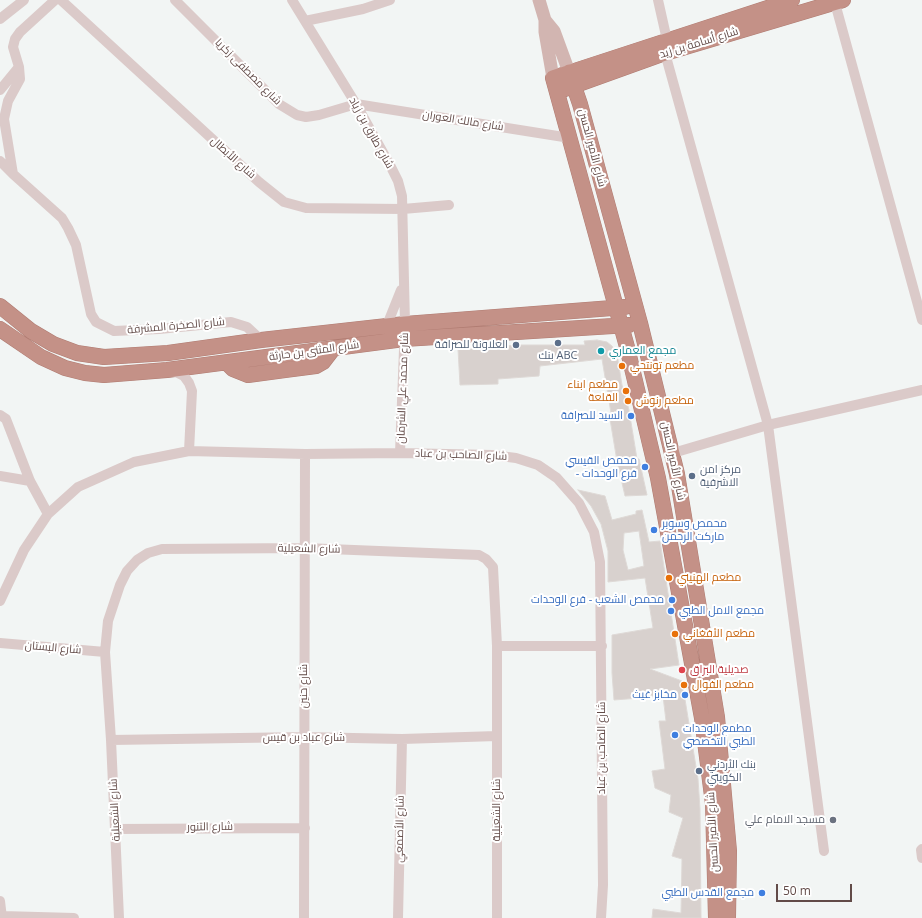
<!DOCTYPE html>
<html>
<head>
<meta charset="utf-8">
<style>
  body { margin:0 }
  #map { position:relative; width:922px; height:918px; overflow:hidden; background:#f2f5f4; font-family:"Open Sans",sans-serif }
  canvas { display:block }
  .scale { position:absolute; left:776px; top:884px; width:76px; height:18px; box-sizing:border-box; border:2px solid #624b48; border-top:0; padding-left:5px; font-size:12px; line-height:14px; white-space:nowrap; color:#624b48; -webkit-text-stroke:3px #fff; paint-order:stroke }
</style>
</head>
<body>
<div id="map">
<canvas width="922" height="918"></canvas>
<div class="scale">50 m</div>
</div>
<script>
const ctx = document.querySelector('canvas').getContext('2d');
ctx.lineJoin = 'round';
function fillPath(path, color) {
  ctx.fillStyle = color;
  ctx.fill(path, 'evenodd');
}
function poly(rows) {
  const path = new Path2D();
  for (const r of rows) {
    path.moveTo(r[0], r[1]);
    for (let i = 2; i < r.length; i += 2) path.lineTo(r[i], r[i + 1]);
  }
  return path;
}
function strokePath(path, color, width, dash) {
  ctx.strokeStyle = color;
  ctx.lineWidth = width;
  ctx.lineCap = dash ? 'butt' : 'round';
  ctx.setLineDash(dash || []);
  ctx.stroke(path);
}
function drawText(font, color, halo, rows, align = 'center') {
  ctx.font = font + ' "Open Sans",Cairo,sans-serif';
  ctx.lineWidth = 4;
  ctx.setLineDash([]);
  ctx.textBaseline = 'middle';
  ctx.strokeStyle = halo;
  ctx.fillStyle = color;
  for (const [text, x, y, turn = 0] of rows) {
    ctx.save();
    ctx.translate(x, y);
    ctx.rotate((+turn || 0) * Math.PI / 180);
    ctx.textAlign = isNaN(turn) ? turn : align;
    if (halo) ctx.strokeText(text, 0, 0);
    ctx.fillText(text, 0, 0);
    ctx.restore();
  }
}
const building = poly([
  [597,340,607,342,612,346,617,354,622,385,629,410,637,459,639,459,647,495,625,496,617,461,609,413,611,413,602,359,540,366,539,376,498,379,498,384,460,385,458,349,519,345,585,345,584,341,597,340],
  [578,490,605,496,612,520,636,514,636,511,642,510,649,542,660,541,679,665,650,669,682,681,698,779,700,809,701,918,652,918,653,909,681,913,682,859,672,856,683,818,669,812,671,795,655,788,652,771,665,769,659,721,666,721,663,696,640,696,640,698,614,700,612,673,612,635,653,628,645,578,608,582,608,551,601,524,591,506,578,490],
  [639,531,644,566,628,570,623,550,624,533,639,531]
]);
fillPath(building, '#d8d1ce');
strokePath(building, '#ded9d6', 1);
const highway = poly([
  [569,72,580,104,640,323,677,474,717,717,729,851,728,918],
  [565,89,665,53,843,0],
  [0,306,31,331,53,344,77,353,104,357,168,353,261,340,405,324,625,307],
  [0,329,41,357,65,368,85,373,104,375,167,370,404,339,629,325],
  [227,363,233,369,248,375,285,370,316,366,323,362,333,349],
  [716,918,713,804,702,718,658,478,627,347,553,78,792,0]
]);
strokePath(highway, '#b07c72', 16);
strokePath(poly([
  [61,0,259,182,284,202,306,208,403,209,449,205],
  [175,0,279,104,297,115,306,117,319,115,356,104,570,138],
  [292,0,356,104,391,167,398,181,402,196,405,324,400,453],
  [658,0,667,40],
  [835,3,922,320],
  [0,19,24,0],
  [305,21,363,9,390,0],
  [665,53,768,425,824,851],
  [0,90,19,67],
  [0,161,13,174,62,218,68,228,76,245,91,314,96,322,114,331,159,329,231,322,247,327,261,340],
  [13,174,4,119,8,101,20,79,19,67,13,47,15,39,20,32,55,0],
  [387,325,401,290],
  [169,371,176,372,184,376,189,383,192,391,189,451],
  [0,415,6,419,30,481,48,514],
  [673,453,768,425,922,390],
  [0,476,30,481],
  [0,601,24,550,48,514,78,487,134,462,189,451,305,454,400,453,492,455,516,458,538,465,557,478,579,503,594,532,600,562,603,885,601,918],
  [0,643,105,652],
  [497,646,602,646],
  [111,740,304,737,402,739,497,736],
  [116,829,305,828],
  [922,849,921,850,922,858],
  [0,901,2,918],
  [2,916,74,918],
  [119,918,111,740,105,652,108,621,120,585,127,571,137,560,148,553,162,549,304,548,479,555,486,559,493,567,497,646,497,918],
  [304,918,305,454],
  [398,918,402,739]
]), '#dbcac9', 10);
strokePath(poly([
  [539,0,545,20,545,32,553,78],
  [545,20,554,31,569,72]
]), '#d2b5b1', 13);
strokePath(highway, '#c49187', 15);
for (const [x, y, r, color] of [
  [558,343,4,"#5c6f8a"],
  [516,345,4,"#5c6f8a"],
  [601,351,4,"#0f9aa8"],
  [622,366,4,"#e8710a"],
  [626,391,4,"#e8710a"],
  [628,401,4,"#e8710a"],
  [631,416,4,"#3f7fe0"],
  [645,467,4,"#3f7fe0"],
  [692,476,4,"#5c6f8a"],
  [654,530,4,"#3f7fe0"],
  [669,578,4,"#e8710a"],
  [672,600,4,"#3f7fe0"],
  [671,611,4,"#3f7fe0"],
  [675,634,4,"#e8710a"],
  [682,670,4,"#e0444e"],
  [684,685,4,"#e8710a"],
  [685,695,4,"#3f7fe0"],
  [675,735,4,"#3f7fe0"],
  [699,771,4,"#5c6f8a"],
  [833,820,4,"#6b7280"],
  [762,893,4,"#3f7fe0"]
]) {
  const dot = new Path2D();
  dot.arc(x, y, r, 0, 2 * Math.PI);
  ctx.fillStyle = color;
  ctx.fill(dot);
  strokePath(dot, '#fff', 1.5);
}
drawText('11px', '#624b48', '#fff', [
  ["شارع أسامة بن زيد",699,43,-17],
  ["شارع مصطفى زكريا",248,72,45],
  ["شارع مالك العوران",463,121,9],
  ["شارع طارق بن زياد",371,133,61],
  ["شارع الأمير الحسن",592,148,75],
  ["شارع الأبطال",233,158,42],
  ["شارع الصخرة المشرفة",176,326,-5],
  ["شارع المثنى بن حارثة",314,351,-8],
  ["شارع محمد علي الشرمان",403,388,-88],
  ["شارع الصاحب بن عباد",461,455,2],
  ["شارع الأمير الحسن",673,461,78],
  ["شارع الشعيلية",309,549,1],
  ["شارع البستان",53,648,5],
  ["شارع حنين",304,686,-90],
  ["شارع عباد بن قيس",304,738],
  ["شارع الصاحب بن عباد",602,748,-90],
  ["شارع الشعيلية",115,810,-93],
  ["شارع الشعيلية",497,810,-90],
  ["شارع التنور",210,827,-1],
  ["شارع الأصمعي",400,829,-89],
  ["شارع الأمير الحسن",713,832,-93]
]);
drawText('11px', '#4e5e75', '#fff', [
  ["العلاونة للصرافة",508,345,"right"],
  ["بنك ABC",558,356,"center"],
  ["مركز امن",700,470],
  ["الاشرفية",700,483],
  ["بنك الأردني",707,765],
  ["الكويتي",707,778]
], 'left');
drawText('11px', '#0d838f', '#fff', [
  ["مجمع العماري",609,351]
], 'left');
drawText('11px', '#c56008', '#fff', [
  ["مطعم تونتحي",630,366],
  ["مطعم ابناء",618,385,"right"],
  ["القلعة",618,398,"right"],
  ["مطعم رنوش",636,401],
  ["مطعم الهنيني",677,578],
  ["مطعم الأفغاني",683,634],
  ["مطعم الفوال",692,685]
], 'left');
drawText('11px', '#366cbe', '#fff', [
  ["السيد للصرافة",623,416],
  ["محمص القيسي",637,461],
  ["- فرع الوحدات",637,474],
  ["محمص وسوبر",662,524,"left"],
  ["ماركت الرحمن",662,537,"left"],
  ["محمص الشعب - فرع الوحدات",664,600],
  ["مجمع الامل الطبي",679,611,"left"],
  ["مخابز غيث",677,695],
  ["مطمع الوحدات",683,729,"left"],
  ["الطبي التخصصي",683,742,"left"],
  ["مجمع القدس الطبي",754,893]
], 'right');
drawText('11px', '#be3a42', '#fff', [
  ["صديلية البراق",690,670]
], 'left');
drawText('11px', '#5b616d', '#fff', [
  ["مسجد الامام علي",825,820]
], 'right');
</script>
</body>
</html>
